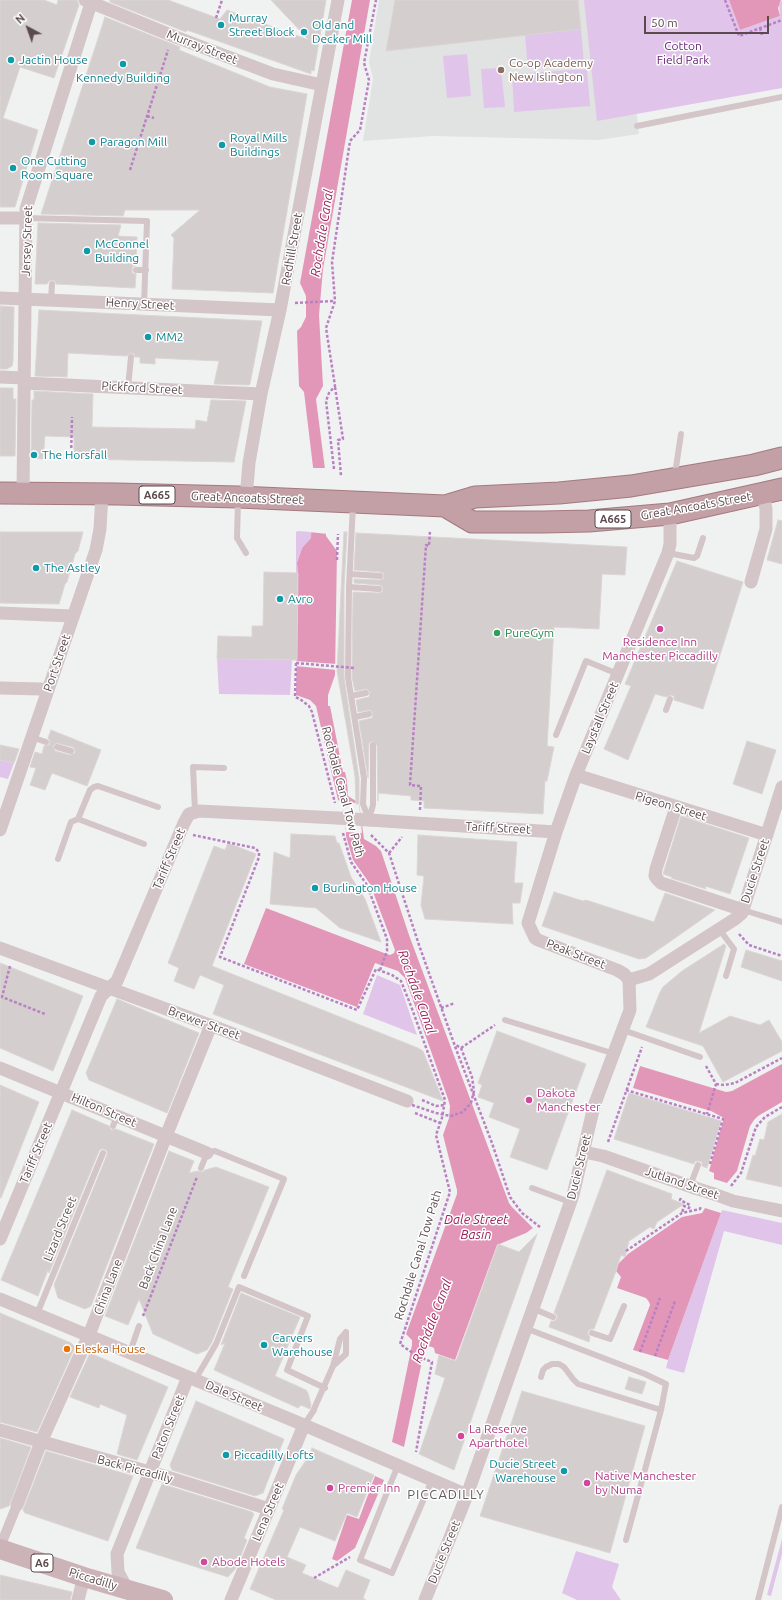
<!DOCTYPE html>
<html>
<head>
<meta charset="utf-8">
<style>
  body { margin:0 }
  #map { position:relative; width:782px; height:1600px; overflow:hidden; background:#f0f2f1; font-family:Ubuntu,sans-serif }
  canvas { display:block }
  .north { position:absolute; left:8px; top:8px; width:40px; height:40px; -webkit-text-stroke:3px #fff; paint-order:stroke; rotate:319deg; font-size:11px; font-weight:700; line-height:16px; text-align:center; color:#5b4a4d }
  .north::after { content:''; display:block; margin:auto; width:14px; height:18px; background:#5b4a4d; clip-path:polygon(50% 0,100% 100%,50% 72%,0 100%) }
  .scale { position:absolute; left:644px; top:16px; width:125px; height:18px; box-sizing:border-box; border:2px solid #5b4a4d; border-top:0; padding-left:5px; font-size:12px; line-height:14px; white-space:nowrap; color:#5b4a4d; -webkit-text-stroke:3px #fff; paint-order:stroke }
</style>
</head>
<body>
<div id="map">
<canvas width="782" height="1600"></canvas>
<div class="north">N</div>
<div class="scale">50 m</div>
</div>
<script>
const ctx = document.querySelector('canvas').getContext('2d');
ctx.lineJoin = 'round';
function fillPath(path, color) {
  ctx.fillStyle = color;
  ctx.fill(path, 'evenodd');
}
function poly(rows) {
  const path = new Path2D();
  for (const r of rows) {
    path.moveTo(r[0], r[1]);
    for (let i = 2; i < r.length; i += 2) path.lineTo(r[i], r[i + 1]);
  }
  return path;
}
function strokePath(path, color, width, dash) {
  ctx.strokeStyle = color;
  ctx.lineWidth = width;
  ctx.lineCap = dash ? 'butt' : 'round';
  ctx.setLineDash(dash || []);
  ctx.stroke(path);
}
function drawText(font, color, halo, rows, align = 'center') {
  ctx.font = font + ' Ubuntu,sans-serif';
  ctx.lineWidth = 3;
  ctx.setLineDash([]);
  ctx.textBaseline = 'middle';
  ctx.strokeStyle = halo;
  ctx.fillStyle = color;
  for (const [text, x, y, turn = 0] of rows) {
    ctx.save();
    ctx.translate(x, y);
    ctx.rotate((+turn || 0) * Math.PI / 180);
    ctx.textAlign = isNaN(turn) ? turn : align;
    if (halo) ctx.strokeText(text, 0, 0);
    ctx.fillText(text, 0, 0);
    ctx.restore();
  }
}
fillPath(poly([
  [379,0,624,0,639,134,598,140,433,136,363,141,373,79,369,62]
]), '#e1e3e2');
fillPath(poly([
  [584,0,729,0,740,30,780,16,779,5,782,0,782,88,597,121],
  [581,29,584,63,528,69,525,35],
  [467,54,471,96,447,98,443,56],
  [501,68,505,107,484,108,481,69],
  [587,69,590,106,514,112,512,74],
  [298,531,311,532,311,538,302,548,297,563,298,573,296,573,296,532],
  [217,658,292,660,290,695,219,694],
  [0,760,14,763,8,779,0,777],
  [377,975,400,985,417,1035,363,1014],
  [722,1210,782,1223,782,1245,724,1231,684,1373,666,1368,668,1360],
  [782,1539,782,1554,771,1596,767,1595],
  [576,1551,619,1564,612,1587,621,1600,577,1600,562,1593]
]), '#e0c4ea');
fillPath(poly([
  [352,0,370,0,323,269,319,315,323,386,316,399,325,469,326,536,337,551,335,675,328,695,328,706,330,706,343,772,345,772,347,781,348,796,359,803,364,839,376,846,381,851,409,935,509,1203,512,1207,533,1228,526,1233,497,1245,455,1360,435,1353,434,1348,432,1347,428,1346,425,1347,404,1447,392,1442,412,1345,412,1340,406,1334,457,1194,457,1190,443,1135,449,1118,450,1106,448,1099,405,978,398,971,375,963,357,1007,244,964,266,908,384,953,390,955,394,953,395,950,370,884,353,860,346,836,346,832,342,802,338,800,316,706,310,700,296,695,298,573,297,563,302,548,311,538,313,467,304,392,299,386,297,331,301,327,306,317,306,296,300,283],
  [729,0,781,0,778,8,780,16,740,30],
  [782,1064,782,1102,758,1116,754,1120,750,1126,737,1171,727,1183,714,1179,714,1173,709,1171,724,1118,711,1111,633,1088,640,1066,726,1092,732,1091],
  [705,1208,721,1213,668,1360,633,1350,650,1305,649,1302,646,1298,617,1288,621,1277,616,1271,618,1264,628,1254,682,1217,702,1213],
  [375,1476,384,1480,355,1548,337,1561,332,1559,347,1515,359,1519]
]), '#e297b9');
fillPath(poly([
  [311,468,327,468,328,534,309,532],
  [295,661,337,664,337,670,295,666],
  [342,802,359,803,362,833,346,832]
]), '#f0f2f1');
const building = poly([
  [0,0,44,0,57,5,58,0,77,0,79,5,54,78,20,67,3,118,38,130,15,207,0,207,0,0],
  [110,0,168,0,220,19,227,10,309,40,271,0,326,0,314,71,311,70,311,74,187,30,186,32,110,2,110,0],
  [395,0,578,0,581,29,386,51,395,0],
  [105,17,180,47,179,50,270,87,307,94,273,293,172,289,174,238,171,235,200,210,125,210,123,216,41,214,105,17],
  [38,223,121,225,118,236,137,237,136,266,133,266,132,270,132,273,136,274,135,288,56,284,55,281,52,280,49,281,47,284,35,284,38,223],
  [0,306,14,307,13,361,12,366,7,369,0,369,0,306],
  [39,310,262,321,250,384,249,385,214,384,219,361,155,358,155,364,140,363,140,357,135,357,134,354,131,353,127,356,68,353,67,377,35,376,39,310],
  [0,388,13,388,13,399,16,399,15,456,0,456,0,388],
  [34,391,93,394,92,427,195,429,196,420,207,422,211,400,246,401,234,462,74,459,74,437,45,436,43,459,31,458,32,400,34,400,34,391],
  [778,520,782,521,782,564,767,560,778,520],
  [0,532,83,532,78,551,75,554,67,582,65,584,59,604,0,603,0,532],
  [344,532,347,532,344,587,344,677,359,778,359,804,356,804,355,776,337,671,344,532],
  [356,533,627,547,625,575,602,574,599,629,554,627,547,746,554,747,547,781,545,781,543,814,424,808,424,801,411,800,411,796,378,793,378,801,377,745,373,741,369,743,368,778,359,721,372,718,373,713,370,710,358,712,356,700,369,697,370,692,367,689,355,691,352,677,353,592,379,593,382,592,383,589,382,586,379,585,354,583,354,579,380,580,383,579,384,576,383,573,380,572,354,570,356,533],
  [677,561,743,582,703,709,674,700,674,696,671,695,666,697,655,694,628,760,604,749,631,686,625,684,677,561],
  [264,572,298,573,297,660,217,659,218,636,252,637,252,626,263,626,264,572],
  [51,730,101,750,87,786,52,773,45,790,30,785,36,768,30,767,35,752,42,754,44,746,49,745,50,741,48,738,51,730],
  [56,743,73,747,75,750,75,753,70,755,55,751,53,746,56,743],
  [747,741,776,750,762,794,733,784,747,741],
  [0,745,19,749,14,763,0,760,0,745],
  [681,816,749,838,730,894,705,886,706,889,671,878,672,877,663,874,681,816],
  [291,834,335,836,337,843,339,843,351,877,365,899,381,942,340,928,316,908,270,904,274,852,290,858,291,834],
  [418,835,517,842,514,883,523,883,520,903,512,903,513,924,425,919,421,905,424,876,417,875,418,835],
  [228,843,256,854,212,966,418,1048,423,1051,443,1101,213,1014,224,985,200,975,194,989,174,981,179,968,168,963,214,846,225,850,228,843],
  [554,892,583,901,586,900,654,922,665,893,715,910,668,943,646,958,639,959,542,926,554,892],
  [724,944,726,946,699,1033,730,1016,760,1025,769,1020,782,1042,782,1051,723,1082,703,1046,646,1027,660,992,663,987,682,971,724,944],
  [746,950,782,961,782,981,741,967,746,950],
  [0,963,83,996,53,1071,0,1048,0,963],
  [117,999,199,1033,167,1113,89,1080,86,1073,117,999],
  [497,1031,586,1064,547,1170,510,1157,520,1129,489,1117,494,1103,478,1097,482,1085,478,1083,497,1031],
  [0,1085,39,1102,1,1198,0,1198,0,1085],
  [629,1093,721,1121,707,1168,702,1166,702,1162,699,1161,695,1161,694,1164,614,1139,629,1093],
  [72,1110,109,1126,111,1130,116,1129,154,1144,91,1306,85,1309,58,1298,54,1285,107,1155,107,1151,104,1149,101,1149,99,1151,49,1273,48,1270,38,1296,1,1280,72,1110],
  [782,1114,782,1187,746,1179,753,1155,755,1156,760,1139,764,1140,768,1122,782,1114],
  [169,1151,194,1161,189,1173,198,1171,202,1172,205,1170,216,1167,269,1187,228,1287,233,1289,212,1342,207,1350,197,1354,153,1334,139,1299,128,1325,105,1316,169,1151],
  [607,1170,672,1194,671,1199,684,1204,657,1222,654,1229,650,1227,629,1241,625,1257,621,1255,616,1271,594,1329,591,1329,588,1331,588,1334,590,1337,589,1342,549,1327,551,1321,555,1321,557,1318,557,1315,554,1313,607,1170],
  [537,1234,488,1371,454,1470,419,1454,445,1378,435,1374,439,1355,456,1361,498,1244,519,1252,537,1234],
  [241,1293,300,1317,275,1376,306,1390,308,1393,311,1405,310,1409,301,1405,298,1408,214,1370,225,1343,221,1345,241,1293],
  [0,1313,71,1343,75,1347,37,1432,0,1422,0,1313],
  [90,1353,168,1387,137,1460,117,1454,127,1415,100,1404,99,1408,70,1397,90,1353],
  [629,1377,646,1382,642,1394,625,1389,629,1377],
  [522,1391,645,1426,610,1553,480,1516,522,1391],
  [196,1401,284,1439,263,1493,255,1496,172,1470,170,1465,196,1401],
  [0,1438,31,1447,9,1506,0,1509,0,1438],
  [312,1448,374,1475,357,1517,347,1513,335,1541,300,1527,287,1557,306,1565,302,1573,338,1588,346,1570,370,1580,363,1598,366,1600,276,1600,250,1589,284,1510,282,1509,296,1475,309,1456,312,1448],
  [46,1451,133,1476,108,1541,25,1513,23,1510,46,1451],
  [162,1484,252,1512,254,1514,244,1538,247,1540,236,1568,228,1577,136,1548,162,1484],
  [0,1575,72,1592,70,1600,0,1600,0,1575]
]);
fillPath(building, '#d4cecf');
strokePath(building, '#dbd5d5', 1);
const trunk = poly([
  [0,493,117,494,238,497,445,506,475,497,559,493,631,486,754,465,782,458],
  [445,506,472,522,543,522,589,521,670,514,782,489]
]);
strokePath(trunk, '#a4797f', 23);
strokePath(poly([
  [725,0,739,36,782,20],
  [216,18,222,0],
  [760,28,762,35],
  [147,116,154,118],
  [130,170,168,50],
  [295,303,335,301],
  [335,387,343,439,338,440,341,476],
  [71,458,72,417],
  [334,469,326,401,329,393,335,386,326,328,335,301,332,262,350,141,360,130,369,80,364,63,376,0],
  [337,560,338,534],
  [296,663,295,697,300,699,309,706,312,712,335,803],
  [420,810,421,786,410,785,426,545,429,546,430,531],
  [343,833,351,862,367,885,387,939,387,951,380,970],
  [193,835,255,848,259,852,259,857,220,957,357,1010,376,969,392,975,401,981,411,1006,445,1100,442,1118,436,1135,450,1192,400,1344,417,1356,432,1362,416,1452],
  [371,835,389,853,419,945,456,1049,492,1143,510,1197,522,1213,540,1227],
  [389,853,402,837],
  [739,934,749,945,782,956],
  [10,966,2,997,45,1014],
  [441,1008,455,1003],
  [461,1048,495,1025],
  [706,1066,716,1084,707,1114],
  [716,1084,724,1085,735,1083,782,1058],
  [626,1090,723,1119,710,1164],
  [422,1100,436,1106,444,1105],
  [415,1113,440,1123],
  [608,1142,642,1047],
  [731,1186,741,1173,756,1127,765,1117,782,1107],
  [681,1198,680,1200,690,1205,689,1208,684,1206,682,1213],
  [626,1251,682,1213,700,1209,701,1206],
  [143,1316,197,1177],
  [640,1352,660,1298],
  [655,1356,675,1301],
  [314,1578,350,1557]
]), '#ba80c4', 2.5, [3, 2]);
strokePath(poly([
  [637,126,782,97],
  [25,218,147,221,144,304],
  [136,270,146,270],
  [51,300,52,284],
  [128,387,131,357],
  [675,474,681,434],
  [238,501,237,538,246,553],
  [353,504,349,587,348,677,364,778,363,804,369,820],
  [668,553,694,558,697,556,703,538],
  [350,574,380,576],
  [349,587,379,589],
  [351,696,366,693],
  [666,710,670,699],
  [355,717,369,714],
  [556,735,586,661,618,674],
  [31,737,46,742],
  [57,747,71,751],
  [195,811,193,767,224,768],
  [78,819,90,790,94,787,98,786,158,807],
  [369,819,373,805,373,745],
  [58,859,71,822,78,819,144,844],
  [743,910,782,922],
  [719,929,734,949,726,976],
  [505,1020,615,1054],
  [623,1030,700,1057],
  [113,1126,117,1116],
  [201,1168,207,1153,215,1151,284,1179,244,1276],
  [690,1186,698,1165],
  [532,1188,570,1202],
  [532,1308,553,1317],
  [37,1314,103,1153],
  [525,1328,645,1374,666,1384,661,1410,626,1540],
  [592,1333,610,1339,624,1306],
  [130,1352,139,1326],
  [333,1366,346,1354,346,1332],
  [541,1377,543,1370,546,1367,552,1364,559,1364,564,1367,573,1379,578,1384,661,1410],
  [195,1380,216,1344,239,1287,308,1316,287,1370,325,1388],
  [314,1409,333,1366,340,1339,346,1332],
  [304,1425,314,1410],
  [398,1465,360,1560,392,1573,432,1480],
  [758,1600,782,1507]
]), '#d3c5c8', 6);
strokePath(poly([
  [0,1547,17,1505]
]), '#d3c5c8', 10);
strokePath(poly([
  [85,0,173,36,273,74,322,85],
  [0,218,25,218],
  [0,298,280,310],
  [0,377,24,378],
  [24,383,261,394],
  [23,493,26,209,92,0],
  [246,498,249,463,261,394,280,310,338,0],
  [751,582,766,529,766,509,763,494],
  [0,613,73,616],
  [0,688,41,689,47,691],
  [576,775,767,835],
  [676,807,656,869,655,876,658,880,661,883,743,910],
  [369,820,556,832],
  [0,830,96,550,100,529,102,494],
  [0,948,218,1028,407,1101],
  [629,980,624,974,617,970,538,940,535,938,528,923,556,832,576,775,668,553,670,544,670,514],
  [629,980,649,974,735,919,742,913,782,787],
  [0,1068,207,1153],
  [584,1152,603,1156,695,1188],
  [714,1194,733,1201,782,1211],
  [0,1239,101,996,117,981,184,823,189,814,199,811,337,818],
  [0,1299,304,1425,467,1495],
  [0,1430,164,1476,269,1509],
  [17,1505,41,1442,89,1335,166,1136,211,1025],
  [127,1589,118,1572,117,1554,188,1377],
  [78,1600,84,1577],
  [231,1600,304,1425],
  [425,1600,467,1495,573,1195,594,1106,630,1010,629,980]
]), '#d3c5c8', 13);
strokePath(poly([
  [0,1549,84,1577,163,1600]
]), '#cbb3b7', 20);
strokePath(trunk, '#c2a0a6', 21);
strokePath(poly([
  [296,663,354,668],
  [412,1105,436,1113,451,1116,463,1112,471,1103,474,1091,472,1077,461,1048,454,1044]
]), '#ba80c4', 2.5, [3, 2]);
strokePath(poly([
  [337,818,369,820],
  [695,1188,714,1194]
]), '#d3c5c8', 13);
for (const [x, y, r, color] of [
  [221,25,4,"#0f9aa8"],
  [304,32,4,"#0f9aa8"],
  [11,60,4,"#0f9aa8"],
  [123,64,4,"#0f9aa8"],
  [501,70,4,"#8d6e63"],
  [92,142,4,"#0f9aa8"],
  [222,145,4,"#0f9aa8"],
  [13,168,4,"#0f9aa8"],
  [87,251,4,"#0f9aa8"],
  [148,337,4,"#0f9aa8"],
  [34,455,4,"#0f9aa8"],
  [36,568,4,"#0f9aa8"],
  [280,599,4,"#0f9aa8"],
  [660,629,4,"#d1479c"],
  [497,633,4,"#2e9e5b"],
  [315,888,4,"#0f9aa8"],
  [529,1100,4,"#d1479c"],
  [264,1345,4,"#0f9aa8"],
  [67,1349,4,"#e8710a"],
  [461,1436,4,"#d1479c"],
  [226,1455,4,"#0f9aa8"],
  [564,1471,4,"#0f9aa8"],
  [587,1483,4,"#d1479c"],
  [330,1488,4,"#d1479c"],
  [204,1562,4,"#d1479c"]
]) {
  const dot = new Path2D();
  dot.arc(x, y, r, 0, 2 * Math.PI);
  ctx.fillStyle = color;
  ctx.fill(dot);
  strokePath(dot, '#fff', 1.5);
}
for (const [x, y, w] of [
  [157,495,36],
  [613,519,36],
  [42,1563,22]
]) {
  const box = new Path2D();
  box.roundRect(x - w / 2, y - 9, w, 18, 3);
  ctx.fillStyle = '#fff';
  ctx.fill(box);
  strokePath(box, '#5b4a4d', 1);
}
drawText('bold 11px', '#5b4a4d', null, [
  ["A665",157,495],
  ["A665",613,519],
  ["A6",42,1563]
]);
drawText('12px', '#0d838f', '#fff', [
  ["Murray",229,18],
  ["Street Block",229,32],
  ["Old and",312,25],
  ["Decker Mill",312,39],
  ["Jactin House",19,60],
  ["Kennedy Building",123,78,"center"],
  ["Royal Mills",230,138],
  ["Buildings",230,152],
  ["Paragon Mill",100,142],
  ["One Cutting",21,161],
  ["Room Square",21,175],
  ["McConnel",95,244],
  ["Building",95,258],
  ["MM2",156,337],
  ["The Horsfall",42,455],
  ["The Astley",44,568],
  ["Avro",288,599],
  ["Burlington House",323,888],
  ["Carvers",272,1338],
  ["Warehouse",272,1352],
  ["Piccadilly Lofts",234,1455],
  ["Ducie Street",556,1464,"right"],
  ["Warehouse",556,1478,"right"]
], 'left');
drawText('12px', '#672375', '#fff', [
  ["Cotton",683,46],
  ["Field Park",683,60]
]);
drawText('12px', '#5b4a4d', '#fff', [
  ["Murray Street",202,47,21],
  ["Jersey Street",27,241,-88],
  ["Redhill Street",292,249,-80],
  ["Henry Street",140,304,3],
  ["Pickford Street",142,388,3],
  ["Great Ancoats Street",247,498,2],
  ["Great Ancoats Street",696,506,-10],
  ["Port Street",57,663,-71],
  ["Laystall Street",600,718,-67],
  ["Rochdale Canal Tow Path",343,792,75],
  ["Pigeon Street",671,806,17],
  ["Tariff Street",498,828,3],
  ["Tariff Street",169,859,-67],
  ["Ducie Street",755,871,-72],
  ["Peak Street",576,954,21],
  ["Brewer Street",204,1023,20],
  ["Hilton Street",104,1110,23],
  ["Tariff Street",36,1153,-67],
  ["Ducie Street",579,1167,-76],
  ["Jutland Street",682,1183,19],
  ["Lizard Street",60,1229,-68],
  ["Back China Lane",158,1248,-69],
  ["Rochdale Canal Tow Path",418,1255,-73],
  ["China Lane",108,1287,-69],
  ["Dale Street",234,1396,23],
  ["Paton Street",168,1427,-68],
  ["Back Piccadilly",135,1469,15],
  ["Lena Street",268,1512,-67],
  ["Ducie Street",444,1552,-68],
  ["Piccadilly",93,1579,17]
]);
drawText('12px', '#785e54', '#fff', [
  ["Co-op Academy",509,63],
  ["New Islington",509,77]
], 'left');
drawText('12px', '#27864d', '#fff', [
  ["PureGym",505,633]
], 'left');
drawText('12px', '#b23c85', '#fff', [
  ["Residence Inn",660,642,"center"],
  ["Manchester Piccadilly",660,656,"center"],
  ["Dakota",537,1093],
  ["Manchester",537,1107],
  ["La Reserve",469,1429],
  ["Aparthotel",469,1443],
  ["Native Manchester",595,1476],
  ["by Numa",595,1490],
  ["Premier Inn",338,1488],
  ["Abode Hotels",212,1562]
], 'left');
drawText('12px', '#c56008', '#fff', [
  ["Eleska House",75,1349]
], 'left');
drawText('italic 13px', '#9b1e57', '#fff', [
  ["Rochdale Canal",322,233,-81],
  ["Rochdale Canal",417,992,70],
  ["Dale Street",476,1220],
  ["Basin",476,1235],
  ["Rochdale Canal",432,1321,-69]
]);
ctx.letterSpacing = '1px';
drawText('13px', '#645d5e', '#fff', [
  ["PICCADILLY",446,1495]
]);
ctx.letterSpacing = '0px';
</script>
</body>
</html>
